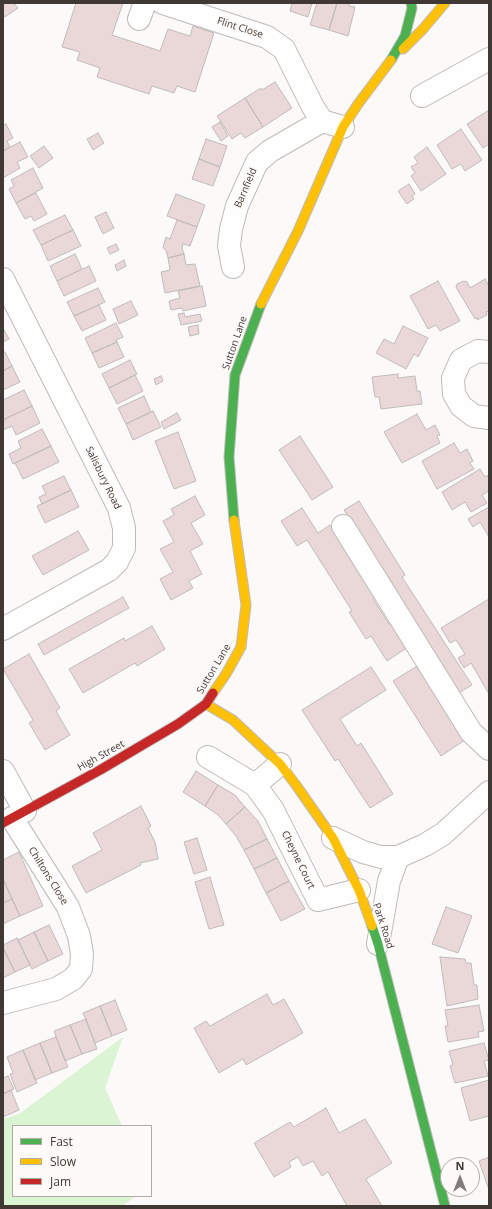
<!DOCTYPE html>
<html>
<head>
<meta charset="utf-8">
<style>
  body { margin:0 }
  #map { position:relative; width:492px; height:1209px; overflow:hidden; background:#fcfaf9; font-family:"Open Sans",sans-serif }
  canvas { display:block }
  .frame { position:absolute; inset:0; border:4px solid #3f3834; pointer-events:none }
  .legend { position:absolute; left:12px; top:1125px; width:140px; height:72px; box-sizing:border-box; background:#fdfaf8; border:1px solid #b1acaa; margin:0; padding:5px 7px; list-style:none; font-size:12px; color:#3f3834 }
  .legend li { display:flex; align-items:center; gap:8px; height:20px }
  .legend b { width:20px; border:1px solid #b1acaa }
  .north { position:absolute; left:440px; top:1157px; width:40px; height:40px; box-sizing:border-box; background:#fdfaf8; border:1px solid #b1acaa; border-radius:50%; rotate:0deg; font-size:11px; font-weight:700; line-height:16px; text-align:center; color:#3f3834 }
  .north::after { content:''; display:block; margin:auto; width:14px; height:18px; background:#817c79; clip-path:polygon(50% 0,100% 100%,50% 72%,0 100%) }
</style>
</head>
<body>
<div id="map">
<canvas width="492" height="1209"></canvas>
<div class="frame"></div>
<ul class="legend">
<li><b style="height:5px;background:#4caf50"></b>Fast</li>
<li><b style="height:5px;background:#ffc107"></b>Slow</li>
<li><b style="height:5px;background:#c62828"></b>Jam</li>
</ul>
<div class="north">N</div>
</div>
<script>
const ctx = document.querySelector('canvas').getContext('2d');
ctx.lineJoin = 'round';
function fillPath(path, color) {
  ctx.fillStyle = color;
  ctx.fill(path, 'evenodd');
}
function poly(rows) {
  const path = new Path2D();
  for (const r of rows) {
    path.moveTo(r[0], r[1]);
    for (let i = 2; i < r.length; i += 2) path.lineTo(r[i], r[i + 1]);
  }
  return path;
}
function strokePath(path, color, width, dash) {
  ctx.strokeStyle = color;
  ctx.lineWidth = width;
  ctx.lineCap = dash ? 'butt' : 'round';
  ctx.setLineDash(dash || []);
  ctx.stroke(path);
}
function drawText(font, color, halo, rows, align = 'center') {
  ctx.font = font + ' "Open Sans",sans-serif';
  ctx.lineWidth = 3.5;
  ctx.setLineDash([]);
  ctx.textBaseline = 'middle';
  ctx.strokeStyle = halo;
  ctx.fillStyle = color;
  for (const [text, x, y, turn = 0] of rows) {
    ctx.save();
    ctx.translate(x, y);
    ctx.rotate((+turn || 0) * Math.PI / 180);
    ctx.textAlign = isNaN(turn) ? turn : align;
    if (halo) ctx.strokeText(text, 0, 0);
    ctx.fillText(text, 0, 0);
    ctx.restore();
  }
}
fillPath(poly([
  [123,1037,105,1088,122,1126,13,1126,13,1196,136,1196,122,1206,3,1206,3,1119,19,1114]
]), '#dbf4d4');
const building = poly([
  [3,3,14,3,18,8,5,17,3,14,3,3],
  [76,3,123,3,112,35,160,51,168,29,190,36,193,26,214,33,195,92,177,86,174,93,152,86,149,94,97,77,100,68,77,60,80,52,62,47,76,3],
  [292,3,312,3,308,17,290,11,292,3],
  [317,3,337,3,329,30,310,25,317,3],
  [337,3,349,3,349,6,355,7,348,36,329,30,337,3],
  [275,82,292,108,263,127,245,98,261,88,262,90,275,82],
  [245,98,263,127,245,138,241,133,232,139,217,116,245,98],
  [489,110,489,144,483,148,467,124,489,110],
  [220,122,228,136,221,141,212,127,220,122],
  [6,124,13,138,7,141,10,147,3,151,3,125,6,124],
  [461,129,482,160,465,171,461,164,452,169,437,145,461,129],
  [98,133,104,143,93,150,87,139,98,133],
  [206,139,227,146,220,167,199,159,206,139],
  [20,142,28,157,17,162,20,168,3,178,3,151,20,142],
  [44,146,53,158,39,168,30,156,44,146],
  [427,147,446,174,421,191,411,176,415,173,411,167,418,163,414,157,427,147],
  [199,159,220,167,213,186,192,179,199,159],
  [33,168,43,188,16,203,9,189,14,186,11,180,33,168],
  [409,184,415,194,412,196,414,199,407,204,398,191,409,184],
  [36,193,47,214,34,221,31,216,25,219,16,203,36,193],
  [176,194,205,205,197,227,167,216,176,194],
  [106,212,114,228,103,234,95,217,106,212],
  [65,215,73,230,41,245,33,230,65,215],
  [177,220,197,227,190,246,183,244,182,248,184,254,168,258,166,250,163,248,166,237,170,239,177,220],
  [73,230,81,246,48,261,41,245,73,230],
  [116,244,119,250,110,254,107,248,116,244],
  [75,254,82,269,57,281,50,266,75,254],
  [184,254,186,265,195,264,200,286,165,293,161,272,170,270,168,258,184,254],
  [124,260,126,266,117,271,115,265,124,260],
  [89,266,96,281,64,296,57,281,89,266],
  [485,279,489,286,489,311,486,312,487,315,477,320,477,317,475,319,456,287,457,284,464,281,467,282,470,288,485,279],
  [438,281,460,321,440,331,436,325,428,329,410,296,438,281],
  [202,286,206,306,183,311,182,308,171,310,169,301,180,298,178,291,202,286],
  [98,288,105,302,74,316,67,302,98,288],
  [131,301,138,315,119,324,113,309,131,301],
  [99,305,106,320,82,331,74,316,99,305],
  [184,313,185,317,200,314,202,321,181,325,178,314,184,313],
  [116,323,123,337,116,340,117,342,92,353,85,338,116,323],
  [198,325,199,334,190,336,188,327,198,325],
  [403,326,428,338,418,357,414,354,406,369,376,353,384,339,394,344,403,326],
  [3,328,9,339,3,342,3,328],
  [117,342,124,357,99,368,92,353,117,342],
  [3,352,5,352,12,366,3,371,3,352],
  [130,360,137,374,109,388,102,374,130,360],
  [12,366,20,382,3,390,3,371,12,366],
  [398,374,398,378,415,376,417,391,420,391,422,404,381,409,379,397,375,397,372,377,398,374],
  [135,375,143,391,117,404,109,388,135,375],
  [161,376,163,381,156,385,154,379,161,376],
  [24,390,32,406,3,420,3,400,24,390],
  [144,396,151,412,126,424,118,408,144,396],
  [32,406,40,423,16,435,12,426,3,430,3,420,32,406],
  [153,411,161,427,133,440,126,424,153,411],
  [177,413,181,420,164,429,161,422,177,413],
  [417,414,426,430,435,425,440,435,437,436,440,443,402,463,384,432,417,414],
  [42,429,51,446,13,464,9,454,21,448,18,441,42,429],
  [178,432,196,481,174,489,155,441,178,432],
  [300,436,333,487,312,500,279,450,300,436],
  [454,443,460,453,467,449,473,461,470,463,474,469,437,489,422,461,454,443],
  [51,446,59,462,23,479,15,463,51,446],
  [480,469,485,477,487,475,489,479,489,491,482,495,487,503,471,512,465,502,452,510,442,492,480,469],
  [64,476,71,490,42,504,39,497,46,494,42,486,64,476],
  [71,490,79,507,45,523,37,506,71,490],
  [195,496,205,515,191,523,203,544,190,551,202,574,189,581,193,588,171,600,160,579,173,572,160,549,174,542,163,521,174,515,171,509,195,496],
  [359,501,405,575,402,577,472,685,457,694,389,586,392,583,344,510,359,501],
  [489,507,489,537,480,522,473,527,468,519,489,507],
  [302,508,318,533,330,525,376,598,373,599,389,624,392,623,408,647,387,661,371,636,366,639,349,612,352,611,307,540,297,546,281,521,302,508],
  [78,531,89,550,43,575,32,556,78,531],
  [123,597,129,608,44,655,38,644,123,597],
  [489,599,489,694,471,663,464,668,458,658,465,654,456,640,450,643,441,628,489,599],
  [152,626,165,649,137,666,135,663,83,693,69,669,124,638,125,641,152,626],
  [29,654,60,708,56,711,70,735,45,750,29,723,33,720,3,669,29,654],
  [417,666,465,740,441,756,393,681,417,666],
  [371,667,386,690,340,719,357,746,361,743,393,794,370,808,338,759,335,761,302,710,371,667],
  [196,771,218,785,205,806,183,792,196,771],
  [218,785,235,795,245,807,226,824,218,815,205,806,218,785],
  [141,806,151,826,148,828,155,842,158,859,140,863,141,865,86,893,72,866,102,850,93,833,141,806],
  [245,807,258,821,267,839,244,850,236,836,226,824,245,807],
  [197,838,207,870,194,874,184,842,197,838],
  [267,839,277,858,254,869,244,850,267,839],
  [19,852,43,906,20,916,3,879,3,860,19,852],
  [277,858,289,881,266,893,254,869,277,858],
  [210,877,224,925,209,929,195,882,210,877],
  [3,879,12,899,3,903,3,879],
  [289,881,305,909,281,921,266,893,289,881],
  [12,899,20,916,3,924,3,903,12,899],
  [446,907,472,916,458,953,432,944,446,907],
  [49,925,63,954,48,961,34,932,49,925],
  [34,932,48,961,32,969,18,940,34,932],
  [17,938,30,965,15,972,3,948,3,945,17,938],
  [3,948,15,972,3,978,3,948],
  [440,957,465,959,466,963,471,963,474,985,477,985,478,999,447,1006,440,957],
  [267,994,273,1005,284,999,303,1033,246,1065,243,1059,219,1073,194,1028,206,1021,210,1026,267,994],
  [115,1000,127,1030,112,1036,100,1006,115,1000],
  [479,1005,484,1031,478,1032,479,1037,448,1042,445,1026,448,1026,445,1010,479,1005],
  [100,1006,112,1036,95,1043,83,1013,100,1006],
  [86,1019,97,1049,82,1054,70,1025,86,1019],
  [70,1025,82,1054,65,1061,54,1031,70,1025],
  [56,1037,68,1067,52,1073,40,1043,56,1037],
  [40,1043,52,1073,35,1080,23,1050,40,1043],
  [484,1043,489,1060,484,1061,488,1076,455,1083,450,1066,453,1065,449,1051,484,1043],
  [23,1050,37,1083,17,1092,10,1074,13,1073,7,1057,23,1050],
  [8,1076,14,1089,3,1094,3,1078,8,1076],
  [489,1080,489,1116,470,1121,461,1088,489,1080],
  [11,1090,19,1110,3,1117,3,1094,11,1090],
  [326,1108,339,1133,365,1119,392,1163,366,1179,382,1206,347,1206,328,1172,322,1176,313,1161,303,1166,298,1157,289,1162,291,1167,274,1177,254,1143,290,1122,294,1127,326,1108],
  [489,1157,489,1190,479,1161,489,1157]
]);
fillPath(building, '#e9d8d7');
strokePath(building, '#c0bbba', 1);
const street = poly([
  [163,3,267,37,284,49,313,107,322,121,343,127],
  [139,19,145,3],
  [422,96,489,59],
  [233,267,229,246,231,229,237,206,257,162,270,151,322,121],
  [3,279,119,508,124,528,124,548,117,562,109,570,3,629],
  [489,352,478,351,461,360,453,378,454,394,461,406,474,416,489,418],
  [343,526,471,732,489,749],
  [208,757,255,785,273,810,318,900,359,890],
  [3,771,25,811],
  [255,785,280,764],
  [333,838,363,852,381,857,398,857,425,845,443,834,489,792],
  [378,944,389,881,398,857],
  [3,1003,56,989,73,979,81,969,82,954,79,936,68,907,12,818]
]);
const fast = poly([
  [391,60,405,36,412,8,411,3],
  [234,520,229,457,235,375,261,304],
  [372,926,378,944,445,1206]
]);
const slow = poly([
  [403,49,423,29,445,3],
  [261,304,298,231,343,127,358,104,391,60],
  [213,693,226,674,241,647,246,605,234,520],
  [206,704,233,720,280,764,296,785,333,838,359,890,372,926]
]);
const jam = poly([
  [3,823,100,770,178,724,206,704,213,693]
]);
strokePath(street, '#bebab8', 24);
strokePath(fast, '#bebab8', 11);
strokePath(slow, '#bebab8', 11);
strokePath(jam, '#bebab8', 11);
strokePath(street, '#fffefe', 22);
strokePath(fast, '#4caf50', 9);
strokePath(slow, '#ffc107', 9);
strokePath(jam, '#c62828', 9);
drawText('10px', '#3f3834', '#fdfaf8', [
  ["Flint Close",240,28,18],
  ["Barnfield",246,188,-67],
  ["Sutton Lane",235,343,-71],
  ["Salisbury Road",103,478,64],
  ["Sutton Lane",214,669,-59],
  ["High Street",101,756,-29],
  ["Cheyne Court",298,860,64],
  ["Chiltons Close",48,876,58],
  ["Park Road",383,926,72]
]);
</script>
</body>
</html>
